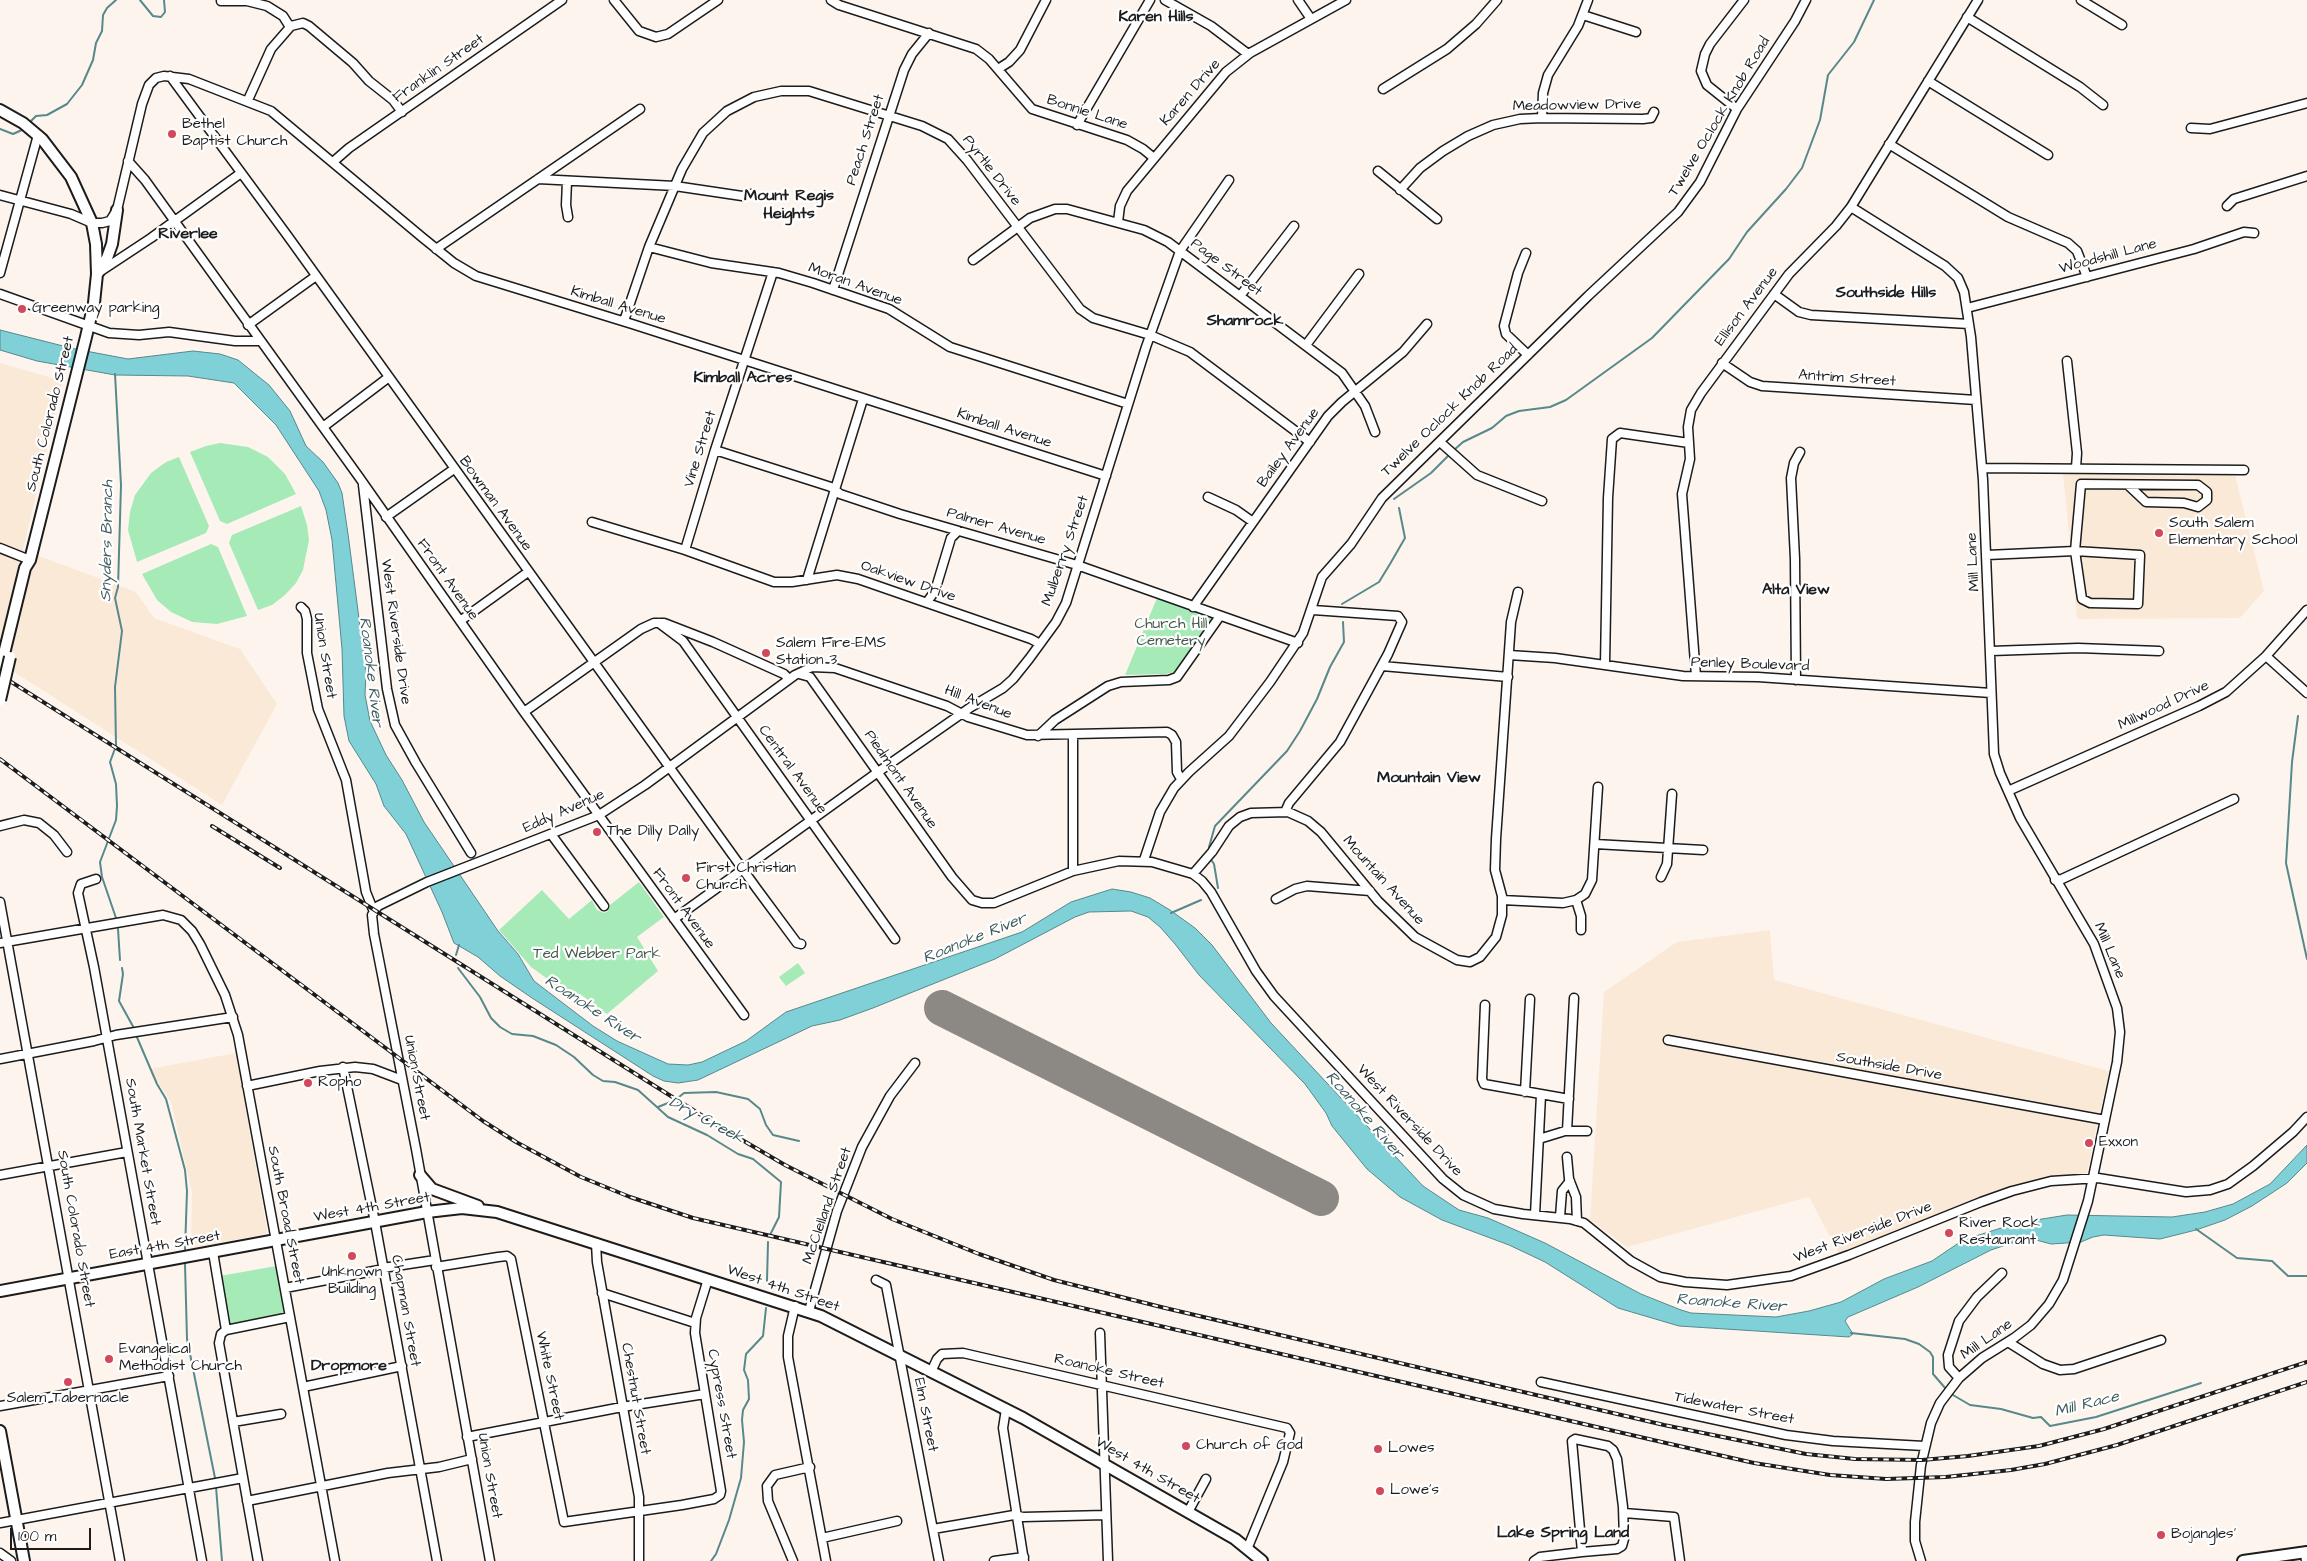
<!DOCTYPE html>
<html>
<head>
<meta charset="utf-8">
<style>
  body { margin:0 }
  #map { position:relative; width:2307px; height:1561px; overflow:hidden; background:#fdf5ed; font-family:"Architects Daughter",sans-serif }
  canvas { display:block }
  .scale { position:absolute; left:10px; top:1528px; width:81px; height:22px; box-sizing:border-box; border:2px solid #1c1c1c; border-top:0; padding-left:6px; font-size:15px; line-height:18px; white-space:nowrap; color:#1c1c1c; -webkit-text-stroke:4px #fff; paint-order:stroke }
</style>
</head>
<body>
<div id="map">
<canvas width="2307" height="1561"></canvas>
<div class="scale">100 m</div>
</div>
<script>
const ctx = document.querySelector('canvas').getContext('2d');
ctx.lineJoin = 'round';
function fillPath(path, color) {
  ctx.fillStyle = color;
  ctx.fill(path, 'evenodd');
}
function poly(rows) {
  const path = new Path2D();
  for (const r of rows) {
    path.moveTo(r[0], r[1]);
    for (let i = 2; i < r.length; i += 2) path.lineTo(r[i], r[i + 1]);
  }
  return path;
}
function strokePath(path, color, width, dash) {
  ctx.strokeStyle = color;
  ctx.lineWidth = width;
  ctx.lineCap = dash ? 'butt' : 'round';
  ctx.setLineDash(dash || []);
  ctx.stroke(path);
}
function drawText(font, color, halo, rows, align = 'center') {
  ctx.font = font + ' "Architects Daughter",sans-serif';
  ctx.lineWidth = 4.5;
  ctx.setLineDash([]);
  ctx.textBaseline = 'middle';
  ctx.strokeStyle = halo;
  ctx.fillStyle = color;
  for (const [text, x, y, turn = 0] of rows) {
    ctx.save();
    ctx.translate(x, y);
    ctx.rotate((+turn || 0) * Math.PI / 180);
    ctx.textAlign = isNaN(turn) ? turn : align;
    if (halo) ctx.strokeText(text, 0, 0);
    ctx.fillText(text, 0, 0);
    ctx.restore();
  }
}
fillPath(poly([
  [0,363,63,381,23,550,136,592,154,618,240,649,277,704,222,805,0,663],
  [2063,473,2235,475,2264,591,2240,618,2077,619],
  [1770,930,1774,980,2109,1071,2087,1173,2045,1178,2001,1189,1839,1254,1809,1197,1627,1247,1590,1220,1604,992,1677,942],
  [236,1053,267,1230,266,1234,191,1248,192,1192,171,1102,149,1069]
]), '#fbe9d7');
fillPath(poly([
  [220,443,248,447,268,457,285,474,296,494,227,524,220,521,190,452,206,446],
  [179,457,209,526,206,533,137,562,128,530,130,512,135,495,151,473,166,462],
  [301,506,307,525,309,540,303,570,296,583,285,595,272,605,258,610,229,543,232,535],
  [211,544,218,547,247,616,217,624,192,622,171,612,157,600,142,574],
  [1157,598,1213,618,1214,621,1174,672,1166,674,1125,675],
  [639,882,664,917,637,937,658,971,607,1014,580,994,567,993,531,967,499,930,542,890,569,919,592,900,597,910,604,913,608,911,610,905],
  [798,963,805,973,786,986,779,977],
  [276,1266,285,1314,229,1325,220,1276]
]), '#a6ebb7');
const water = poly([
  [0,330,75,349,128,359,193,351,220,354,238,360,269,385,290,411,306,446,323,462,338,483,342,493,348,534,366,672,365,695,370,721,386,755,402,780,424,822,498,931,518,954,534,981,593,1026,617,1041,668,1064,688,1065,702,1062,746,1041,786,1012,1022,932,1071,902,1112,889,1131,892,1150,898,1170,910,1195,928,1212,945,1271,1023,1423,1186,1459,1210,1488,1218,1545,1243,1641,1294,1681,1310,1691,1313,1776,1317,1809,1311,1841,1302,1884,1279,1932,1261,1963,1240,2017,1223,2067,1215,2172,1217,2205,1212,2233,1204,2270,1184,2307,1145,2307,1163,2287,1183,2252,1206,2225,1220,2196,1230,2160,1239,2104,1235,2093,1237,2081,1242,2051,1244,2036,1240,2021,1240,1991,1250,1918,1287,1848,1317,1845,1321,1853,1334,1849,1337,1679,1326,1618,1308,1545,1262,1509,1245,1442,1220,1400,1197,1367,1169,1332,1126,1326,1113,1305,1084,1199,975,1175,944,1160,927,1148,917,1131,911,1089,912,1075,917,995,959,873,1008,840,1020,812,1026,698,1080,678,1083,664,1081,653,1076,532,998,500,976,478,957,454,943,442,912,406,834,384,806,376,784,349,741,344,716,342,649,332,540,326,510,319,491,276,425,234,383,188,376,115,375,37,361,0,350,0,330]
]);
fillPath(water, '#7fd0d7');
strokePath(water, '#57888c', 1);
strokePath(poly([
  [140,0,153,16,161,17,165,12,164,0],
  [29,123,36,116,47,115,67,104,82,85,93,60,96,43,102,31,103,15,107,8,116,0],
  [0,129,13,134,24,129],
  [115,374,121,485,118,587,115,598,122,631,115,687,116,746,110,762,116,784,117,806,116,820,100,862,102,877,116,918],
  [1454,450,1463,442,1492,428,1506,416,1519,411,1550,407,1566,400,1652,338,1729,259,1747,232,1786,189,1802,168,1820,120,1828,75,1854,42,1874,0],
  [1394,499,1431,473,1448,456],
  [1342,604,1379,582,1390,564,1405,538,1399,508],
  [2298,716,2292,762,2286,863,2307,959],
  [1209,847,1215,826,1287,751,1300,731,1317,699,1330,667,1344,642,1343,622],
  [1212,861,1214,864,1218,888],
  [1171,913,1201,900],
  [118,929,120,960],
  [456,955,459,945],
  [122,968,123,974,119,1001,135,1030],
  [458,968,480,997,491,1018,500,1027,512,1034,533,1036,556,1045,574,1057,593,1075,603,1081,615,1082,638,1090,668,1117,707,1135,738,1154,753,1159,781,1182,779,1217,770,1235],
  [136,1035,157,1084,166,1099,185,1170,187,1191,185,1250],
  [679,1097,684,1093,716,1092,748,1099,760,1109,766,1125,773,1135,799,1141],
  [658,1107,673,1101],
  [2196,1229,2237,1258,2272,1261,2288,1276,2307,1276],
  [185,1264,187,1339,215,1478],
  [767,1281,768,1242],
  [1851,1333,1905,1339,1919,1344,1930,1352,1933,1357,1933,1374,1946,1389],
  [1953,1395,1970,1405,2001,1409,2033,1418,2041,1417,2050,1426,2096,1417,2201,1383],
  [216,1487,222,1561],
  [711,1561,716,1554,729,1520,741,1478,744,1442,742,1420,743,1410,749,1399,748,1380,744,1370,746,1354,763,1336,766,1308]
]), '#57888c', 2);
strokePath(poly([
  [942,1008,1321,1198]
]), '#8c8884', 36);
const minor = poly([
  [614,0,639,31,656,37,668,34,718,0],
  [831,0,839,5,976,49,989,59,1032,109,1127,140,1143,149,1154,158],
  [1165,0,1211,26,1248,54],
  [1298,0,1311,19],
  [2081,0,2122,25],
  [221,1,247,1,267,6,283,16,290,27],
  [1583,15,1636,32],
  [1967,17,2080,87,2103,105],
  [998,69,1009,62,1020,50,1046,0],
  [170,76,287,235,757,889,797,943,801,944],
  [1928,81,2048,155],
  [1383,89,1447,49,1476,24,1497,0],
  [248,100,271,49,291,26,303,23,309,26,353,63,369,81,393,100,402,112],
  [1737,109,1707,85,1701,71,1705,54,1710,44,1744,0],
  [1542,118,1543,93,1548,75,1578,26,1588,0],
  [1077,125,1150,0],
  [2191,128,2210,129,2307,103],
  [1889,144,2008,217,2068,243,2077,251,2087,277],
  [128,161,145,180,359,477,524,712,744,1015],
  [333,162,349,148,562,0],
  [1378,171,1437,219],
  [538,179,675,186,742,196,751,194],
  [567,181,566,205,568,217],
  [1400,190,1420,168,1443,151,1468,136,1493,125,1520,119,1542,118,1643,119,1651,118,1654,112],
  [0,195,71,214,92,223,102,223,110,221,117,210,142,104,149,85,156,78,164,76,189,79,271,111,423,238,454,263,476,276,632,324,1106,476],
  [2227,206,2234,199,2307,176],
  [1851,207,1945,266,1958,278,1964,292,1971,337,1983,480,1994,754,2000,773,2020,818,2094,944,2117,1008,2120,1032,2117,1062,2088,1201,2063,1280,2049,1304,2031,1325,2014,1338,1982,1358,1959,1378,1940,1403,1931,1423,1921,1465,1915,1522,1915,1541,1921,1561],
  [1118,222,1120,206,1127,191,1226,72,1250,53,1346,0],
  [649,247,711,263,779,273,813,283,889,309,950,347,1128,404],
  [436,249,640,109],
  [1526,253,1518,273,1504,326,1506,334,1528,355],
  [973,260,1030,218,1055,209,1067,209,1144,230,1168,242,1342,373,1365,406,1375,432],
  [101,271,151,238,241,173],
  [0,273,38,135],
  [833,290,904,70,912,54,929,33],
  [0,294,109,333,139,335,169,332,235,341,260,341],
  [1774,294,1799,312,1811,315,1969,324],
  [1240,296,1294,226],
  [1967,308,2194,249,2244,232,2254,233],
  [624,321,649,247,682,169,703,133,727,111,754,97,781,91,809,91,922,126,948,139,967,160,1080,309,1093,318,1150,335,1190,352,1310,442],
  [248,325,316,276],
  [1306,345,1359,274],
  [2067,361,2077,453,2076,468],
  [1722,363,1750,382,1762,386,1976,400],
  [323,427,389,377],
  [1440,442,1477,475,1542,501],
  [715,450,831,487,840,494,900,514,1077,565,1298,643],
  [1982,468,2244,470],
  [363,485,387,689,395,725,416,763,471,853],
  [1208,497,1236,510,1253,522],
  [386,517,454,469],
  [592,522,685,550,774,582,792,582,837,575,858,579,1031,639,1040,644],
  [0,548,30,560],
  [685,550,715,450,773,272],
  [1987,555,2075,551,2140,555,2138,604,2090,603,2082,599,2075,551,2081,484,2198,485,2207,492,2207,500,2198,507,2184,503,2146,502,2128,485],
  [807,580,863,399],
  [927,602,935,591,951,538,958,531],
  [301,607,305,611,307,619,307,653,318,709,346,780,366,892,374,912],
  [1193,607,1328,416,1342,402,1403,352,1427,324],
  [460,621,528,572],
  [659,623,683,641,895,939],
  [1991,651,2078,648,2159,651],
  [1509,655,1555,658,1683,676,1758,677,1991,693],
  [2266,656,2307,693],
  [1605,665,1608,498,1612,439,1620,433,1689,443],
  [1382,666,1508,677],
  [799,674,810,677,952,877,972,900,982,903,994,903,1073,871,1119,861,1152,862,1193,874,1202,881,1211,892,1256,971,1274,996,1443,1179,1463,1195,1494,1209,1523,1214,1570,1219,1584,1223,1631,1261,1660,1277,1685,1282,1727,1285,1791,1276,1849,1255,1981,1202,2012,1191,2051,1181,2098,1178,2186,1192,2210,1190,2228,1184,2253,1166,2293,1132,2307,1117],
  [1696,676,1682,494,1690,459,1688,427,1691,410,1701,393,1789,274,1836,226,1851,207,1978,0],
  [1796,680,1795,559,1791,478,1794,463,1800,452],
  [524,712,641,629,654,623,664,623,713,642,784,674,789,679],
  [1038,736,1055,720,1108,686,1121,682,1169,680,1177,677,1220,616],
  [2008,791,2199,706,2226,692,2266,656,2307,610],
  [1285,812,1289,803,1340,742,1388,654,1402,622,1398,616,1313,610],
  [0,826,24,820,39,823,54,835,67,852],
  [551,834,604,906],
  [1595,844,1703,850],
  [1144,860,1160,812,1174,788,1189,772,1229,736,1270,682,1303,633,1322,577,1351,544,1382,498,1588,296,1678,212,1700,182,1737,109,1795,21,1806,0],
  [1073,871,1073,735],
  [1193,874,1212,852,1229,826,1240,817,1251,813,1288,812,1308,821,1321,832,1378,901,1415,937,1457,960,1470,962,1480,957,1496,937,1502,915,1502,896,1495,870,1496,839,1511,622,1518,592],
  [1661,877,1667,864,1672,794],
  [96,879,81,884,78,893,94,967,202,1561],
  [2055,880,2062,879,2234,799],
  [1276,899,1295,889,1307,886,1370,891],
  [1502,900,1563,903,1576,900,1585,894,1592,880,1598,787],
  [1576,900,1581,916,1581,930],
  [0,902,120,1561],
  [674,919,878,772,971,707,1003,688,1013,679,1029,659,1056,622,1066,603,1146,347,1180,251,1229,180],
  [0,943,163,915,181,920,192,931,200,944,225,995,238,1035,335,1561],
  [1485,1005,1482,1079,1484,1084,1569,1099],
  [1668,1040,2105,1120],
  [0,1059,94,1041,116,1035,233,1017],
  [343,1067,375,1222,437,1561],
  [247,1086,320,1071,355,1067,373,1069,402,1080],
  [1525,1092,1530,999],
  [1567,1131,1574,998],
  [1539,1139,1565,1131,1587,1131],
  [1567,1157,1569,1179,1576,1197,1577,1221],
  [0,1175,127,1152],
  [1535,1215,1541,1095],
  [1560,1217,1562,1191,1570,1181],
  [596,1243,597,1262,639,1497,639,1561],
  [213,1252,226,1330],
  [436,1267,498,1257,507,1256,511,1259,564,1522,682,1505,714,1499,720,1495,721,1491,695,1333,696,1318,708,1279],
  [383,1268,435,1260],
  [876,1280,886,1285,939,1561],
  [285,1288,384,1269],
  [602,1293,695,1323],
  [795,1306,788,1336,788,1357,826,1561],
  [809,1311,837,1211,862,1147,890,1096,915,1063],
  [1100,1333,1108,1561],
  [2008,1342,2043,1364,2060,1370,2074,1369,2161,1340],
  [931,1372,937,1359,942,1354,963,1353,1287,1428,1290,1433,1283,1462,1248,1547],
  [1959,1378,1949,1367,1948,1355,1959,1321,1977,1297,2002,1273],
  [1541,1382,1786,1435,1833,1441,1924,1446],
  [303,1387,402,1366],
  [0,1406,169,1376],
  [1006,1409,1003,1428,1024,1561],
  [233,1422,281,1414],
  [467,1437,622,1407,705,1394],
  [247,1501,388,1473,439,1467,472,1459],
  [1188,1512,1206,1479],
  [1624,1513,1674,1517,1680,1561],
  [0,1523,243,1478],
  [933,1529,1014,1515,1023,1517,1106,1515],
  [822,1538,897,1521],
  [0,1553,11,1561],
  [2305,1553,2306,1561],
  [258,1561,219,1343,221,1334,226,1330,290,1317],
  [490,1561,416,1149,374,934,372,915,378,906,427,882,599,815,645,785,795,675,812,667,835,668,947,706,968,717,1027,735,1167,732,1172,735,1176,742,1177,772,1181,779],
  [793,1561,768,1501,767,1486,775,1475,810,1467],
  [994,1561,1024,1557],
  [1534,1561,1540,1557,1582,1552,1572,1441,1575,1439,1608,1446,1613,1450,1617,1459,1623,1507,1624,1539,1622,1546,1617,1549,1582,1552]
]);
const major = poly([
  [0,110,23,123,42,139,71,177,92,223,96,244,97,274,94,303,86,337,30,560,25,568,0,670],
  [98,273,107,258,112,244,117,210],
  [420,1175,432,1189,478,1206],
  [0,1291,427,1212,462,1208,497,1212,821,1316,1023,1418,1235,1539,1262,1561],
  [0,1431,24,1561],
  [2243,1561,2307,1552]
]);
strokePath(minor, '#1c1c1c', 11);
strokePath(major, '#1c1c1c', 14);
strokePath(minor, '#fff', 8);
strokePath(major, '#fff', 10);
const rail = poly([
  [0,675,725,1130,785,1165,892,1219,979,1254,1054,1280,1165,1308,1664,1425,1806,1454,1855,1459,1922,1460,1968,1456,2039,1446,2104,1429,2307,1362],
  [0,759,483,1121,516,1142,581,1177,630,1197,693,1218,1666,1443,1754,1463,1830,1475,1886,1479,1946,1477,2011,1470,2045,1464,2117,1445,2307,1382],
  [212,826,280,868]
]);
strokePath(rail, '#1c1c1c', 4);
strokePath(rail, '#fff', 2, [5.5]);
const majorBridge = poly([
  [0,700,10,657]
]);
strokePath(majorBridge, '#1c1c1c', 14, []);
strokePath(majorBridge, '#fff', 10);
for (const [x, y, r, color] of [
  [172,134,5,"#d1495b"],
  [22,309,5,"#d1495b"],
  [2159,533,5,"#d1495b"],
  [766,653,5,"#d1495b"],
  [597,832,5,"#d1495b"],
  [686,878,5,"#d1495b"],
  [308,1083,5,"#d1495b"],
  [2089,1143,5,"#d1495b"],
  [1949,1233,5,"#d1495b"],
  [352,1256,5,"#d1495b"],
  [109,1359,5,"#d1495b"],
  [68,1382,5,"#d1495b"],
  [1186,1446,5,"#d1495b"],
  [1378,1449,5,"#d1495b"],
  [1380,1491,5,"#d1495b"],
  [2161,1535,5,"#d1495b"]
]) {
  const dot = new Path2D();
  dot.arc(x, y, r, 0, 2 * Math.PI);
  ctx.fillStyle = color;
  ctx.fill(dot);
  strokePath(dot, '#fff', 2);
}
drawText('15px', '#1c1c1c', '#fff', [
  ["Franklin Street",439,69,-35],
  ["Karen Drive",1191,93,-49],
  ["Meadowview Drive",1577,106,-1],
  ["Bonnie Lane",1087,113,18],
  ["Twelve Oclock Knob Road",1720,117,-59],
  ["Peach Street",866,140,-72],
  ["Pyrtle Drive",991,171,52],
  ["Woodshill Lane",2108,257,-15],
  ["Page Street",1226,268,37],
  ["Moran Avenue",855,285,20],
  ["Kimball Avenue",618,306,17],
  ["Ellison Avenue",1747,307,-53],
  ["Antrim Street",1847,379,4],
  ["Twelve Oclock Knob Road",1450,411,-44],
  ["South Colorado Street",51,414,-76],
  ["Kimball Avenue",1004,429,18],
  ["Bailey Avenue",1289,448,-54],
  ["Vine Street",701,449,-73],
  ["Bowman Avenue",495,504,54],
  ["Palmer Avenue",996,527,16],
  ["Mulberry Street",1066,551,-71],
  ["Mill Lane",1974,562,-93],
  ["Front Avenue",447,580,55],
  ["Oakview Drive",908,582,19],
  ["West Riverside Drive",395,632,82],
  ["Union Street",324,656,81],
  ["Penley Boulevard",1750,665,2],
  ["Hill Avenue",978,703,21],
  ["Millwood Drive",2164,706,-25],
  ["Central Avenue",792,770,54],
  ["Piedmont Avenue",900,780,55],
  ["Eddy Avenue",564,812,-24],
  ["Mountain Avenue",1383,881,48],
  ["Front Avenue",683,909,54],
  ["Mill Lane",2109,951,67],
  ["Southside Drive",1889,1067,10],
  ["Union Street",416,1078,79],
  ["West Riverside Drive",1409,1121,47],
  ["South Market Street",142,1152,80],
  ["McClelland Street",828,1206,-71],
  ["West 4th Street",372,1208,-10],
  ["South Broad Street",285,1215,79],
  ["South Colorado Street",75,1229,80],
  ["West Riverside Drive",1863,1233,-21],
  ["East 4th Street",165,1246,-10],
  ["West 4th Street",783,1289,19],
  ["Chapman Street",405,1311,80],
  ["Mill Lane",1987,1340,-35],
  ["Roanoke Street",1109,1372,13],
  ["White Street",549,1376,78],
  ["Chestnut Street",635,1399,80],
  ["Cypress Street",721,1404,80],
  ["Tidewater Street",1734,1409,11],
  ["Elm Street",925,1415,79],
  ["West 4th Street",1147,1471,30],
  ["Union Street",489,1476,80]
]);
drawText('15px', '#1c1c1c', '#fff', [
  ["Bethel",182,125],
  ["Baptist Church",182,142],
  ["Greenway parking",32,309],
  ["South Salem",2169,524],
  ["Elementary School",2169,541],
  ["Salem Fire-EMS",776,644],
  ["Station 3",776,661],
  ["The Dilly Dally",607,832],
  ["First Christian",696,869],
  ["Church",696,886],
  ["Ropho",318,1083],
  ["Exxon",2099,1143],
  ["River Rock",1959,1224],
  ["Restaurant",1959,1241],
  ["Unknown",352,1273,"center"],
  ["Building",352,1290,"center"],
  ["Evangelical",119,1350],
  ["Methodist Church",119,1367],
  ["Salem Tabernacle",68,1399,"center"],
  ["Church of God",1196,1446],
  ["Lowes",1388,1449],
  ["Lowe's",1390,1491],
  ["Bojangles'",2171,1535]
], 'left');
drawText('15px', '#455a4a', '#fff', [
  ["Church Hill",1171,625],
  ["Cemetery",1171,642],
  ["Ted Webber Park",597,955]
]);
drawText('bold 16px', '#1c1c1c', '#fff', [
  ["Karen Hills",1156,18],
  ["Mount Regis",789,197],
  ["Heights",789,215],
  ["Riverlee",188,235],
  ["Southside Hills",1886,294],
  ["Shamrock",1245,322],
  ["Kimball Acres",743,379],
  ["Alta View",1796,591],
  ["Mountain View",1429,779],
  ["Dropmore",349,1367],
  ["Lake Spring Land",1563,1534]
]);
drawText('italic 16px', '#3f5b5d', '#fff', [
  ["Snyders Branch",108,541,-89],
  ["Roanoke River",370,672,83],
  ["Roanoke River",975,939,-22],
  ["Roanoke River",592,1010,33],
  ["Roanoke River",1364,1116,49],
  ["Dry Creek",706,1121,28],
  ["Roanoke River",1731,1304,4],
  ["Mill Race",2087,1405,-14]
]);
</script>
</body>
</html>
